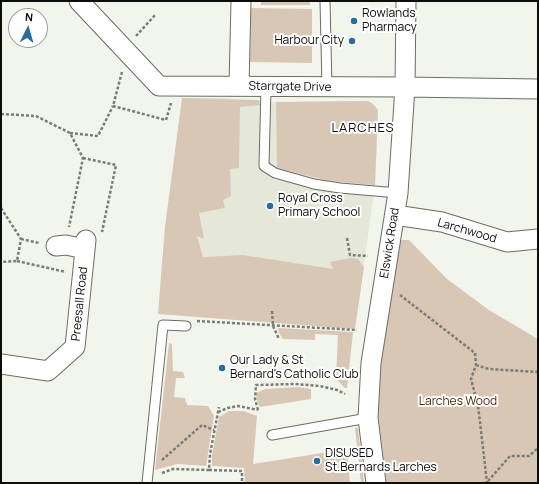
<!DOCTYPE html>
<html>
<head>
<meta charset="utf-8">
<style>
  body { margin:0 }
  #map { position:relative; width:539px; height:484px; overflow:hidden; background:#f2f5ec; font-family:Manrope,sans-serif }
  canvas { display:block }
  .frame { position:absolute; inset:0; border:2px solid #0c0c0a; pointer-events:none }
  .north { position:absolute; left:8px; top:8px; width:40px; height:40px; box-sizing:border-box; background:#fff; border:1px solid #9e9e9d; border-radius:50%; rotate:5deg; font-size:11px; font-weight:700; line-height:16px; text-align:center; color:#0c0c0a }
  .north::after { content:''; display:block; margin:auto; width:14px; height:18px; background:#276da1; clip-path:polygon(50% 0,100% 100%,50% 72%,0 100%) }
</style>
</head>
<body>
<div id="map">
<canvas width="539" height="484"></canvas>
<div class="frame"></div>
<div class="north">N</div>
</div>
<script>
const ctx = document.querySelector('canvas').getContext('2d');
ctx.lineJoin = 'round';
function fillPath(path, color) {
  ctx.fillStyle = color;
  ctx.fill(path, 'evenodd');
}
function poly(rows) {
  const path = new Path2D();
  for (const r of rows) {
    path.moveTo(r[0], r[1]);
    for (let i = 2; i < r.length; i += 2) path.lineTo(r[i], r[i + 1]);
  }
  return path;
}
function strokePath(path, color, width, dash) {
  ctx.strokeStyle = color;
  ctx.lineWidth = width;
  ctx.lineCap = dash ? 'butt' : 'round';
  ctx.setLineDash(dash || []);
  ctx.stroke(path);
}
function drawText(font, color, halo, rows, align = 'center') {
  ctx.font = font + ' Manrope,sans-serif';
  ctx.lineWidth = 4;
  ctx.setLineDash([]);
  ctx.textBaseline = 'middle';
  ctx.strokeStyle = halo;
  ctx.fillStyle = color;
  for (const [text, x, y, turn = 0] of rows) {
    ctx.save();
    ctx.translate(x, y);
    ctx.rotate((+turn || 0) * Math.PI / 180);
    ctx.textAlign = isNaN(turn) ? turn : align;
    if (halo) ctx.strokeText(text, 0, 0);
    ctx.fillText(text, 0, 0);
    ctx.restore();
  }
}
fillPath(poly([
  [182,98,221,98,272,102,368,101,373,104,378,110,375,185,355,329,158,314,165,227]
]), '#e5e8d9');
fillPath(poly([
  [261,1,310,1,310,5,261,5],
  [251,8,312,9,312,63,250,62],
  [182,98,259,100,260,105,240,107,239,168,230,169,231,196,223,200,225,208,199,213,204,239,197,236,203,257,243,255,333,269,330,262,350,258,358,259,364,267,355,329,158,314,165,227],
  [368,101,373,104,378,110,375,185,329,181,277,168,276,102],
  [401,240,409,240,447,279,489,310,538,339,538,483,383,483,378,422,380,367,389,304],
  [278,328,353,332,347,388,345,388,336,379,338,335,315,334,315,340,283,339,279,333],
  [169,343,172,344,173,371,183,372,185,378,176,378,174,397,185,398,187,405,208,406,214,416,206,466,177,464,155,470],
  [298,387,311,389,311,399,260,407,257,401,256,393,265,389],
  [229,411,244,411,257,416,253,464,347,449,350,483,245,483,244,468,212,466,212,455,219,417],
  [355,428,358,428,364,483,361,483]
]), '#d9c7b6');
const lane = poly([
  [325,1,327,87],
  [266,87,264,166,275,173,314,184,340,188,398,193],
  [272,435,368,418],
  [147,483,163,325,186,326]
]);
const street = poly([
  [79,1,159,86,405,87,538,89],
  [239,86,241,1],
  [395,215,442,222,507,242,538,239],
  [56,246,66,245,85,249],
  [1,364,48,371,75,347,86,240],
  [376,483,368,418,371,363,398,193,405,87,406,1]
]);
strokePath(lane, '#6b6d65', 11);
strokePath(street, '#6b6d65', 21);
strokePath(poly([
  [136,36,156,14],
  [122,72,113,106,166,120,171,103],
  [1,114,36,116,70,133,83,158,69,227],
  [70,133,98,136,113,106],
  [83,158,116,165,102,232],
  [1,208,21,239,17,261,1,262],
  [347,238,350,255,368,256],
  [21,239,39,243],
  [17,261,66,272],
  [400,295,475,353,476,365,471,379,478,405,487,483],
  [272,311,273,326,279,339],
  [197,321,357,330],
  [476,365,489,369,538,372],
  [258,410,255,399,256,385,295,384,320,386,337,390,345,394],
  [218,412,228,408,238,406,258,410],
  [162,460,202,425,214,430],
  [209,470,242,471,242,483],
  [162,473,173,469,209,470,210,454,219,407],
  [488,481,510,456,529,456,538,448]
]), '#7a7c76', 2.5, [3, 2]);
strokePath(lane, '#fff', 9);
strokePath(street, '#fff', 19);
for (const [x, y, r, color] of [
  [354,21,4,"#276da1"],
  [352,41,4,"#276da1"],
  [270,206,4,"#276da1"],
  [222,368,4,"#276da1"],
  [317,461,4,"#276da1"]
]) {
  const dot = new Path2D();
  dot.arc(x, y, r, 0, 2 * Math.PI);
  ctx.fillStyle = color;
  ctx.fill(dot);
  strokePath(dot, '#fff', 1.5);
}
drawText('12px', '#0c0c0a', '#fff', [
  ["Rowlands",362,14],
  ["Pharmacy",362,28],
  ["Harbour City",344,41,"right"],
  ["Royal Cross",278,199],
  ["Primary School",278,213],
  ["Our Lady & St",230,361],
  ["Bernard's Catholic Club",230,375],
  ["DISUSED",325,454],
  ["St.Bernards Larches",325,468]
], 'left');
drawText('12px', '#0c0c0a', '#fff', [
  ["Starrgate Drive",290,87,1],
  ["Larchwood",467,231,16],
  ["Elswick Road",390,243,-81],
  ["Preesall Road",80,304,-84]
]);
drawText('12px', '#512e00', '#fff', [
  ["Larches Wood",458,402]
]);
ctx.letterSpacing = '1px';
drawText('13px', '#0c0c0a', '#fff', [
  ["LARCHES",363,128]
]);
ctx.letterSpacing = '0px';
</script>
</body>
</html>
